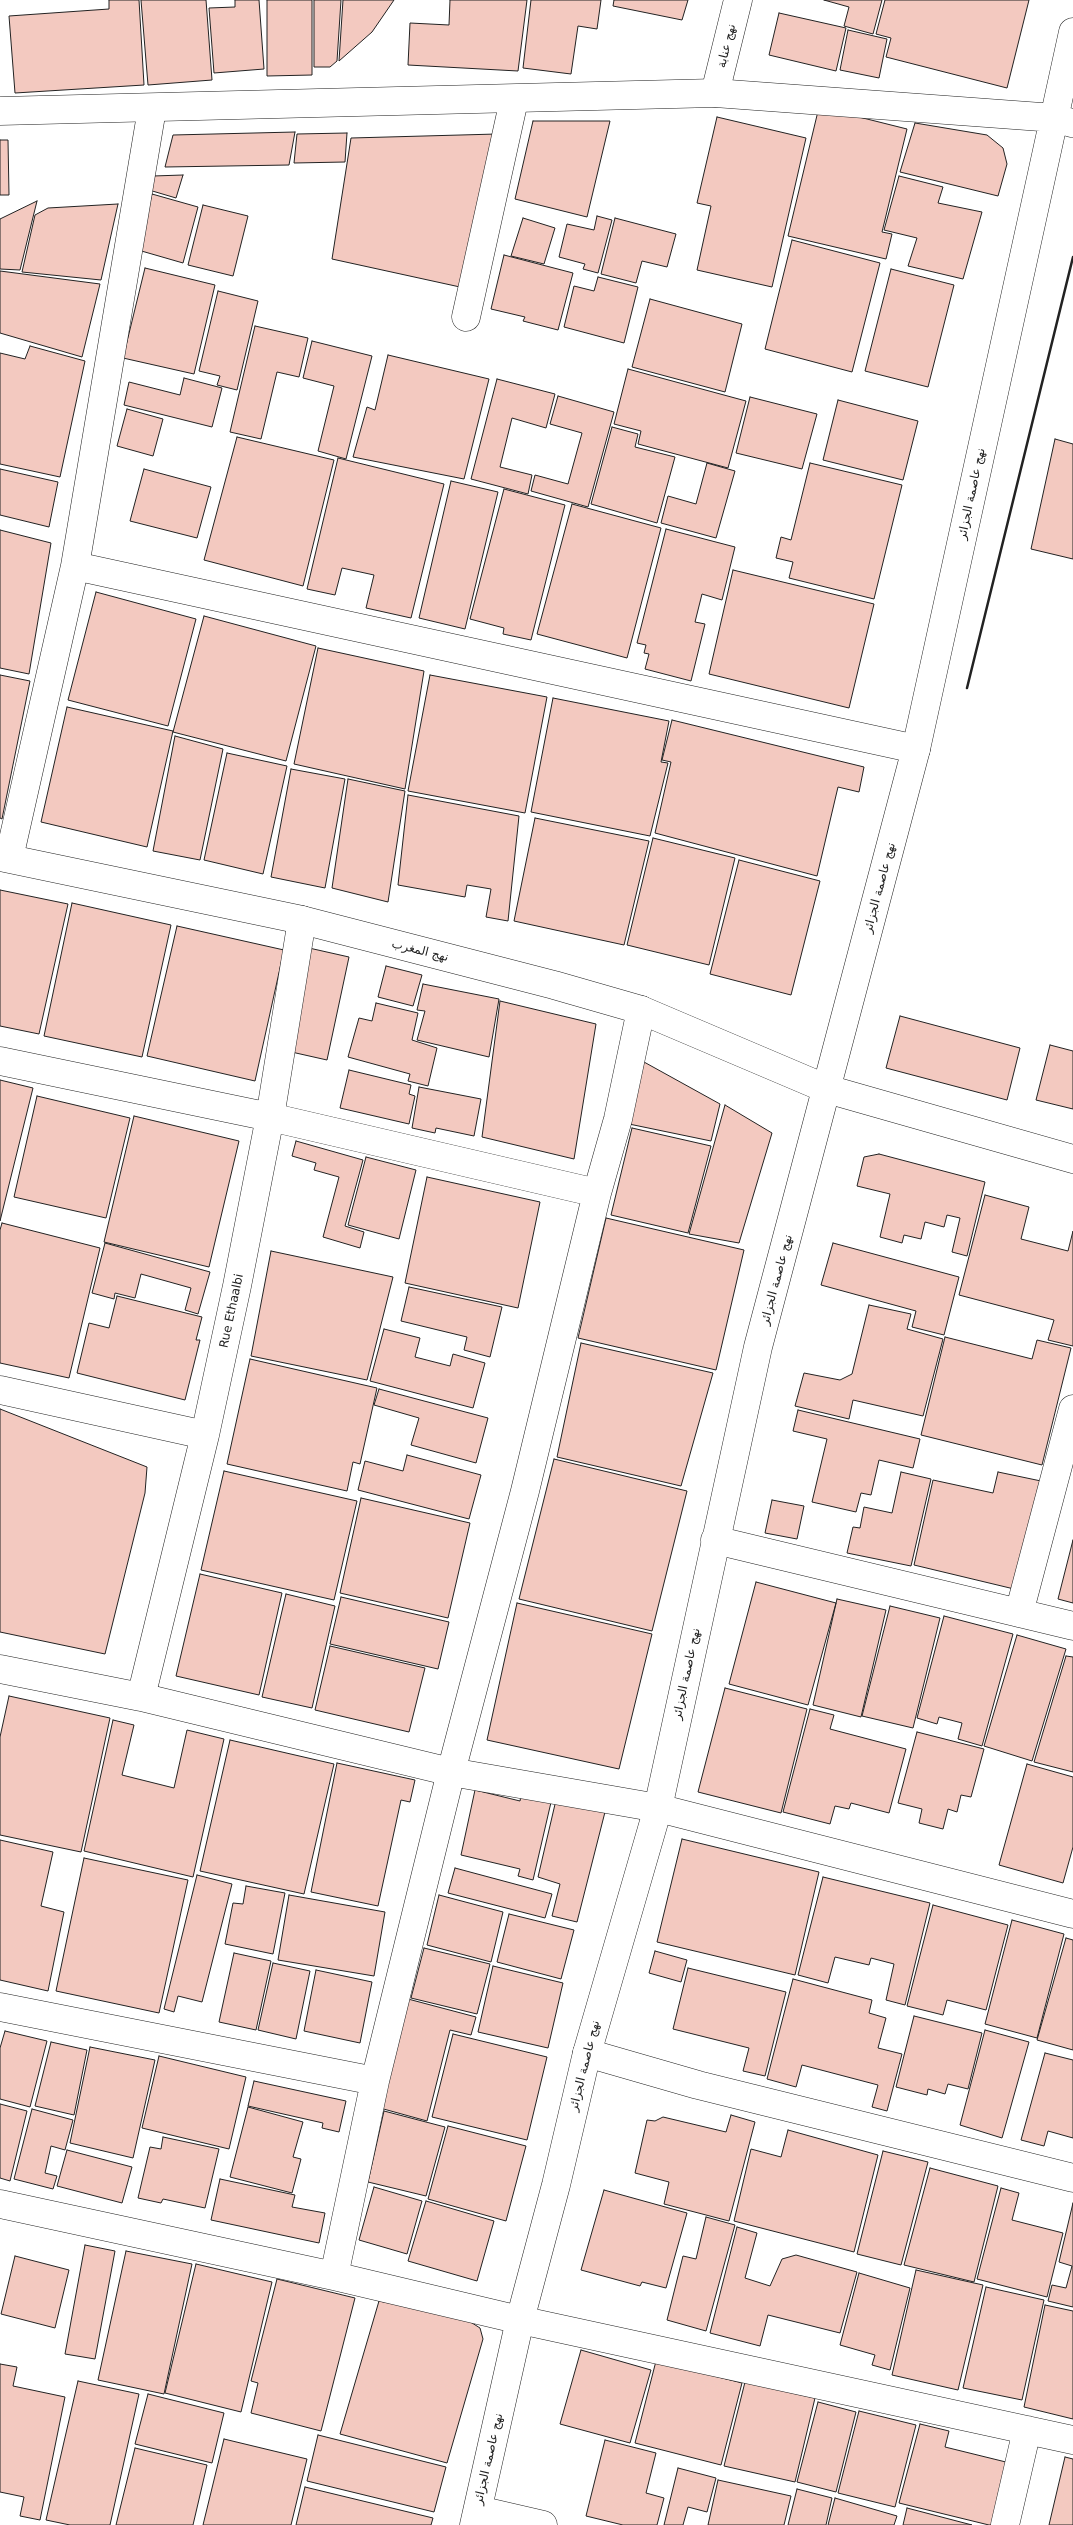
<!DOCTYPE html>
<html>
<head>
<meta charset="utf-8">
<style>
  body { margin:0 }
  canvas { display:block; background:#fff }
</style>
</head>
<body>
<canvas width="1073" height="2525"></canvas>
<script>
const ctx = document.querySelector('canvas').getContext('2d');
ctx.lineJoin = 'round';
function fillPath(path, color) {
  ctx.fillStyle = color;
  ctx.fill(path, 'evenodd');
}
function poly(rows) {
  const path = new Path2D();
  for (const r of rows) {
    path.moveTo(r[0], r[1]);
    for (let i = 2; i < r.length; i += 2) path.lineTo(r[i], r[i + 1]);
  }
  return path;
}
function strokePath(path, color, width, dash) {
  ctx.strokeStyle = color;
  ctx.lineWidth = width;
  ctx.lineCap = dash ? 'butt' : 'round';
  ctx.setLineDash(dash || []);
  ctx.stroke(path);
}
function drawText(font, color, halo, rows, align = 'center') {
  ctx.font = font + ' "DejaVu Sans","Noto Naskh Arabic",sans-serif';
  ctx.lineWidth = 4;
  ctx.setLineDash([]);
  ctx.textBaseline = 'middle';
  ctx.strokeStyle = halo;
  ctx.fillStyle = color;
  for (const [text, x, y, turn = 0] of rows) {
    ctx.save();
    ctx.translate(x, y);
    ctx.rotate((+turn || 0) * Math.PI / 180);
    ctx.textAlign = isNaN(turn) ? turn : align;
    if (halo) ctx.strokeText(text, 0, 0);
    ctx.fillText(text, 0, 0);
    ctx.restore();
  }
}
const building = poly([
  [109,0,139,0,144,85,15,93,9,16,109,9,109,0],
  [141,0,206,0,212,80,148,85,141,0],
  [235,0,259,0,264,69,214,73,209,8,235,7,235,0],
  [267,0,312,0,312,75,267,76,267,0],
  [314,0,341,0,337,61,330,67,314,67,314,0],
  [343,0,394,0,372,32,339,61,343,0],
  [450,0,527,0,518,71,408,65,410,23,449,25,450,0],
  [531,0,601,0,597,29,578,26,571,74,523,68,531,0],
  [614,0,688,0,682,20,613,6,614,0],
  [824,0,882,0,873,34,844,26,849,7,824,0],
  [885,0,1029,0,1007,88,886,57,891,38,876,34,885,0],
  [779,13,846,28,836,71,769,55,779,13],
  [848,30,887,39,879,78,840,70,848,30],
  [819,107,907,129,882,232,892,234,886,259,788,236,819,107],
  [717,117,806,138,772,287,697,270,711,206,697,203,717,117],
  [533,121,610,121,587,217,515,199,533,121],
  [915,123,987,135,1003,148,1007,164,998,196,900,172,915,123],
  [295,132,289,165,165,167,173,135,295,132],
  [347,133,345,162,294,163,297,134,347,133],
  [497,134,460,287,332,259,351,138,497,134],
  [0,140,8,140,9,195,0,195,0,140],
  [183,175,176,198,149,190,153,176,183,175],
  [899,176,943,187,938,203,982,212,963,279,908,266,917,238,884,230,899,176],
  [152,194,198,207,183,263,138,250,152,194],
  [37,201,20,270,0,269,0,219,37,201],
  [118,204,101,280,22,272,35,215,48,208,118,204],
  [203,205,248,216,233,276,188,265,203,205],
  [597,216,612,220,598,273,583,269,585,264,559,257,567,224,594,230,597,216],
  [523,218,555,228,544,264,511,256,523,218],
  [615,218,676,234,667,267,642,261,636,283,601,274,615,218],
  [792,240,880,263,852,372,765,349,792,240],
  [504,255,573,273,558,330,523,321,525,317,491,309,504,255],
  [145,268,215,285,194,374,123,358,145,268],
  [891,269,954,285,928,387,865,371,891,269],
  [0,271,100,284,82,357,0,333,0,271],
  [598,277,638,287,624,343,564,327,574,286,594,291,598,277],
  [218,291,258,301,237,390,217,385,220,376,199,371,218,291],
  [650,299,742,324,725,392,632,367,650,299],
  [255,326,308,338,299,377,277,372,261,439,230,432,255,326],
  [312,341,372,356,346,459,318,451,334,386,303,378,312,341],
  [30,346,85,361,60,477,0,464,0,353,25,359,30,346],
  [388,355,489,379,464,479,353,457,367,407,375,410,388,355],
  [628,369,746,401,728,468,638,444,641,431,614,424,628,369],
  [184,378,222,388,212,427,124,405,129,382,180,395,184,378],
  [497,379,555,394,546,428,512,418,500,467,532,475,528,494,471,479,497,379],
  [558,396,614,412,588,507,531,491,535,475,568,484,582,433,550,424,558,396],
  [750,397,817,414,802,469,736,453,750,397],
  [838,400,918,421,903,480,823,460,838,400],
  [127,409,163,419,153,456,117,446,127,409],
  [612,427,638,434,635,447,675,457,657,523,591,504,612,427],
  [237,437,334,460,303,586,204,560,237,437],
  [1055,439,1073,444,1073,559,1031,549,1055,439],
  [338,458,444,484,411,618,366,608,374,575,342,568,335,595,307,589,338,458],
  [707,463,735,471,716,538,661,523,668,496,696,504,707,463],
  [810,463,902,485,874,599,789,578,793,562,776,558,781,537,791,540,810,463],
  [0,469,58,482,49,527,0,515,0,469],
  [144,469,211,487,197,538,130,521,144,469],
  [451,481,498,492,465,629,419,618,451,481],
  [504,489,565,505,531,640,503,634,504,628,470,619,504,489],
  [572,504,661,528,627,658,537,634,572,504],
  [666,529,735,547,722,600,702,594,695,622,705,624,691,681,645,669,649,654,644,653,646,645,637,643,666,529],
  [0,530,51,543,29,674,0,668,0,530],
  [733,570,874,604,849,708,709,674,733,570],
  [96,592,196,619,168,726,68,700,96,592],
  [204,616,316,646,286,761,173,732,204,616],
  [318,648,424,671,405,789,294,764,318,648],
  [0,675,30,681,2,819,0,818,0,675],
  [430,675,547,697,525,813,408,791,430,675],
  [553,698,669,721,661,762,668,763,650,836,531,812,553,698],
  [67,707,173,731,147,847,41,822,67,707],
  [672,720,864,767,859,792,838,787,817,876,655,833,671,762,662,760,672,720],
  [175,736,223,749,200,860,153,851,175,736],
  [227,753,287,766,263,874,204,860,227,753],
  [291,769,345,779,325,888,271,877,291,769],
  [348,779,405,791,388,902,332,888,348,779],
  [408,795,519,816,508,921,486,917,491,889,467,885,465,897,398,885,408,795],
  [535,818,649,841,624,945,514,921,535,818],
  [653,838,735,858,709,965,627,945,653,838],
  [739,860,820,881,791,995,710,974,739,860],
  [0,890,68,904,39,1034,0,1026,0,890],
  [72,903,171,925,142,1057,44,1036,72,903],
  [177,926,284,950,255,1081,147,1056,177,926],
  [309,948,349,957,327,1060,287,1051,309,948],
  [386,966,422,975,413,1006,378,997,386,966],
  [423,984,499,999,489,1057,417,1040,425,1011,417,1010,423,984],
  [500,1001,596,1024,574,1159,482,1137,500,1001],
  [376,1003,418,1013,412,1040,437,1048,428,1086,408,1081,410,1074,348,1057,359,1018,372,1021,376,1003],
  [900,1016,1020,1048,1007,1100,886,1068,900,1016],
  [1050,1045,1073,1051,1073,1109,1036,1100,1050,1045],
  [644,1062,720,1104,711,1141,629,1124,644,1062],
  [349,1070,411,1085,409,1094,415,1096,409,1124,340,1108,349,1070],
  [0,1080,33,1088,0,1221,0,1080],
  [419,1087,481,1099,474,1136,436,1128,435,1133,412,1128,419,1087],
  [37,1096,130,1118,106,1218,14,1197,37,1096],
  [725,1105,772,1133,739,1243,689,1234,725,1105],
  [134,1116,239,1141,209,1267,104,1242,134,1116],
  [632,1128,711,1146,688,1233,611,1215,632,1128],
  [296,1141,363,1160,345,1226,364,1232,360,1248,323,1237,339,1177,314,1170,316,1163,292,1156,296,1141],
  [879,1154,985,1182,967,1256,952,1252,960,1218,947,1215,944,1227,925,1222,921,1239,904,1235,902,1243,880,1237,890,1194,857,1186,864,1157,879,1154],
  [366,1157,416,1170,399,1239,348,1225,366,1157],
  [427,1177,540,1202,518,1308,405,1283,427,1177],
  [985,1195,1029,1207,1021,1239,1068,1251,1073,1231,1073,1346,1048,1340,1054,1320,959,1295,985,1195],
  [606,1218,744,1250,716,1370,578,1338,606,1218],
  [2,1223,100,1248,69,1378,0,1363,0,1230,2,1223],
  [105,1243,210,1272,198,1314,185,1310,191,1288,141,1274,135,1298,115,1293,114,1299,92,1293,105,1243],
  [833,1243,959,1277,944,1335,912,1327,916,1311,821,1285,833,1243],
  [271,1251,393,1277,367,1380,251,1356,271,1251],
  [409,1287,502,1307,490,1357,464,1350,467,1337,401,1321,409,1287],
  [117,1296,202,1317,196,1340,200,1340,185,1400,77,1373,89,1323,109,1328,117,1296],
  [869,1305,911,1314,907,1329,943,1339,923,1416,853,1400,849,1419,795,1406,804,1373,840,1380,852,1374,869,1305],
  [384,1329,420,1338,415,1357,450,1366,453,1354,485,1363,473,1408,370,1381,384,1329],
  [945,1337,1032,1359,1037,1340,1071,1348,1042,1465,921,1435,945,1337],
  [581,1343,713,1373,681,1486,557,1457,581,1343],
  [250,1359,377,1388,360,1464,353,1462,347,1491,227,1464,250,1359],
  [379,1389,488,1418,476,1463,411,1445,419,1418,374,1405,379,1389],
  [0,1409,147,1467,145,1493,105,1654,0,1632,0,1409],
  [798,1410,920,1439,913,1468,879,1460,871,1495,861,1493,856,1512,812,1502,827,1439,793,1431,798,1410],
  [407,1455,481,1475,469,1519,358,1490,365,1461,403,1471,407,1455],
  [554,1459,687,1491,652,1631,519,1599,554,1459],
  [224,1471,357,1501,334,1600,201,1570,224,1471],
  [901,1472,931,1479,911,1566,847,1553,853,1527,860,1528,864,1507,892,1513,901,1472],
  [998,1472,1041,1481,1035,1594,914,1565,933,1480,993,1493,998,1472],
  [361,1498,470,1523,448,1618,340,1593,361,1498],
  [772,1500,804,1506,797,1539,765,1533,772,1500],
  [1073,1540,1073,1603,1058,1599,1073,1540],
  [200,1574,282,1593,259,1695,176,1676,200,1574],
  [756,1582,836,1603,808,1705,729,1684,756,1582],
  [286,1594,335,1606,312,1708,262,1697,286,1594],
  [341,1597,449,1622,438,1669,330,1644,341,1597],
  [837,1599,886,1610,861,1717,813,1705,837,1599],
  [517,1603,652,1634,619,1769,487,1740,517,1603],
  [890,1606,940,1618,913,1728,862,1716,890,1606],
  [944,1616,1013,1634,982,1746,958,1739,962,1723,939,1717,937,1724,917,1718,944,1616],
  [1017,1635,1066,1649,1032,1761,984,1746,1017,1635],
  [330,1646,425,1668,409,1732,315,1710,330,1646],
  [1066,1656,1073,1657,1073,1772,1034,1762,1066,1656],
  [725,1688,807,1709,781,1813,698,1792,725,1688],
  [9,1696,110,1718,81,1852,0,1835,0,1737,9,1696],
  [810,1709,834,1715,830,1729,906,1749,889,1813,851,1803,849,1809,835,1806,830,1824,783,1812,810,1709],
  [113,1720,134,1725,122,1775,174,1788,187,1730,224,1739,193,1877,84,1851,113,1720],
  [917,1732,984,1749,971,1797,961,1795,957,1812,948,1809,943,1829,919,1823,922,1809,898,1803,917,1732],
  [230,1740,334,1764,304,1894,200,1871,230,1740],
  [337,1763,415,1780,410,1802,401,1800,378,1906,311,1892,337,1763],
  [1027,1764,1073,1777,1073,1847,1063,1883,999,1865,1027,1764],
  [475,1790,520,1801,522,1791,552,1798,533,1880,518,1876,520,1869,461,1855,475,1790],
  [556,1800,605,1812,577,1922,552,1916,560,1884,538,1877,556,1800],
  [682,1839,819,1872,795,1975,657,1942,682,1839],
  [0,1840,53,1852,41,1906,64,1912,48,1991,0,1980,0,1840],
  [84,1858,188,1880,159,2013,56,1991,84,1858],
  [455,1868,552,1894,545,1918,448,1893,455,1868],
  [197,1875,232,1884,202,2002,178,1996,174,2012,164,2009,197,1875],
  [823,1877,930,1903,905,2005,886,2000,894,1964,871,1958,869,1965,835,1957,828,1983,798,1975,823,1877],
  [246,1886,285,1893,273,1954,225,1944,233,1903,243,1904,246,1886],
  [289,1895,385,1912,374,1976,278,1960,289,1895],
  [439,1895,503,1912,491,1962,427,1945,439,1895],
  [933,1905,1008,1925,986,2010,947,2000,943,2015,907,2006,933,1905],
  [509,1914,574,1930,561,1979,497,1962,509,1914],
  [1012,1920,1064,1934,1037,2038,985,2024,1012,1920],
  [1066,1938,1073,1940,1073,2050,1037,2040,1066,1938],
  [424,1948,490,1964,477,2014,411,1998,424,1948],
  [655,1951,687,1960,681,1982,649,1973,655,1951],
  [234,1953,271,1961,256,2030,219,2022,234,1953],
  [273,1963,310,1971,296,2039,258,2030,273,1963],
  [493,1966,563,1983,548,2048,478,2032,493,1966],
  [688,1968,786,1992,765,2076,743,2071,749,2048,673,2029,688,1968],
  [316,1970,372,1982,360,2043,304,2031,316,1970],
  [793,1979,872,2000,869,2013,886,2018,878,2048,902,2054,887,2111,872,2107,878,2085,802,2065,796,2087,767,2079,793,1979],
  [408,1999,476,2017,471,2035,450,2030,427,2121,380,2108,408,1999],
  [914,2016,982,2033,968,2089,948,2084,945,2094,928,2089,927,2095,896,2087,914,2016],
  [985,2030,1029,2042,1002,2138,960,2125,985,2030],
  [5,2031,47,2041,30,2107,0,2099,0,2048,5,2031],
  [453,2034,547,2057,527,2140,432,2117,453,2034],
  [51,2042,87,2050,74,2115,35,2106,51,2042],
  [90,2047,155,2060,133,2158,70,2143,90,2047],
  [1045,2053,1073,2060,1073,2138,1048,2131,1044,2146,1021,2140,1045,2053],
  [159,2056,246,2077,229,2149,142,2128,159,2056],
  [254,2081,346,2101,339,2132,322,2128,323,2123,248,2106,254,2081],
  [0,2104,27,2111,10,2181,0,2178,0,2104],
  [248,2107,303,2122,293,2157,301,2159,292,2193,230,2177,248,2107],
  [32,2109,73,2120,65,2150,51,2146,45,2173,57,2176,53,2189,14,2179,32,2109],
  [384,2111,445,2127,426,2196,368,2182,384,2111],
  [731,2115,755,2122,729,2221,664,2204,669,2182,635,2173,647,2120,655,2121,663,2117,726,2132,731,2115],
  [448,2126,526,2146,506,2221,428,2199,448,2126],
  [788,2130,878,2155,854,2252,734,2221,751,2149,781,2157,788,2130],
  [163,2137,219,2149,205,2208,163,2199,161,2203,138,2198,150,2147,161,2149,163,2137],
  [67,2150,132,2167,122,2203,57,2186,67,2150],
  [883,2151,928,2162,901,2265,857,2254,883,2151],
  [930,2168,998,2186,974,2282,904,2265,930,2168],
  [220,2179,295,2195,292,2207,325,2213,319,2243,211,2220,220,2179],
  [374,2187,422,2201,407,2254,359,2240,374,2187],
  [1001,2188,1019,2193,1012,2220,1063,2233,1047,2297,977,2279,1001,2188],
  [604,2190,687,2213,666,2288,642,2282,640,2286,581,2270,604,2190],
  [426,2201,494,2221,477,2281,408,2261,426,2201],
  [1073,2203,1073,2307,1048,2301,1052,2285,1066,2288,1072,2266,1059,2262,1073,2203],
  [706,2217,735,2225,706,2331,667,2320,683,2256,696,2259,706,2217],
  [737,2227,757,2233,745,2278,770,2286,782,2259,796,2255,857,2272,840,2333,768,2315,760,2346,710,2333,737,2227],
  [85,2245,115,2251,95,2359,65,2354,85,2245],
  [126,2251,192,2264,164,2394,98,2380,126,2251],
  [15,2256,69,2270,55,2328,1,2314,15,2256],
  [196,2264,272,2282,241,2412,165,2393,196,2264],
  [916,2270,983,2285,958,2390,892,2375,916,2270],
  [859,2273,910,2288,890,2370,872,2365,875,2355,840,2345,859,2273],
  [277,2279,355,2298,321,2431,251,2413,258,2383,251,2381,277,2279],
  [986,2287,1044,2300,1022,2400,963,2388,986,2287],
  [379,2301,461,2316,480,2328,483,2339,447,2463,340,2434,379,2301],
  [1045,2305,1073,2311,1073,2419,1024,2407,1045,2305],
  [581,2350,651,2370,630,2443,560,2424,581,2350],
  [656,2361,742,2383,721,2465,635,2443,656,2361],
  [0,2364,17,2367,13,2386,65,2397,40,2520,20,2516,24,2497,0,2492,0,2364],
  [78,2381,139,2394,110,2525,70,2525,46,2520,78,2381],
  [745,2382,815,2398,795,2482,724,2466,745,2382],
  [148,2394,224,2413,212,2463,135,2444,148,2394],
  [818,2402,856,2412,836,2492,797,2482,818,2402],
  [859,2411,916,2425,895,2507,838,2493,859,2411],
  [920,2424,949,2431,945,2447,1014,2464,999,2525,989,2525,899,2503,920,2424],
  [318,2435,446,2467,434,2512,307,2481,318,2435],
  [224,2439,307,2459,291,2525,203,2525,224,2439],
  [605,2440,656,2453,646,2493,664,2498,657,2525,623,2525,586,2516,605,2440],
  [135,2448,207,2465,193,2525,116,2525,135,2448],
  [1065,2457,1073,2459,1073,2525,1049,2525,1065,2457],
  [678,2468,716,2478,707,2512,688,2507,683,2525,664,2525,678,2468],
  [718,2480,791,2496,784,2525,708,2525,718,2480],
  [305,2487,433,2518,431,2525,296,2525,305,2487],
  [797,2489,832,2498,826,2525,788,2525,797,2489],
  [835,2498,897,2516,894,2525,828,2525,835,2498],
  [907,2508,972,2525,903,2525,907,2508]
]);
fillPath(building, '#f3c9c0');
strokePath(building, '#222', 1);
const street = poly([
  [715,93,738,0],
  [466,317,514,100],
  [75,566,916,749],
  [9,858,75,566,152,109],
  [0,1061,270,1117,597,1193],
  [827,1089,1073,1159],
  [0,1390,205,1435],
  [715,1540,1073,1626],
  [1019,1613,1073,1409],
  [0,1669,141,1697,451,1772,658,1808,1073,1914],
  [141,1697,205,1435,237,1286,270,1117,302,920],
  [0,2007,375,2081],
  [587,2053,698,2085,1073,2178],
  [0,2204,334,2276,520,2320,1073,2440],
  [334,2276,375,2081,451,1772,525,1491,597,1193,618,1119,641,1010],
  [478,2510,543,2525],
  [1005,2525,1027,2430]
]);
const secondary = poly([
  [0,111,715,93,1055,118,1072,123],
  [0,857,302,920,554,985,641,1010,827,1089],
  [474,2525,520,2320,556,2185,587,2053,658,1808,758,1347,916,749,1073,32]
]);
strokePath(street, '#222', 29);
strokePath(secondary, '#222', 29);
strokePath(street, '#fff', 28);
strokePath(secondary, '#fff', 28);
strokePath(poly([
  [967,688,1073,257]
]), '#222', 2.5);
drawText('12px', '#222', '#fff', [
  ["نهج عنابة",727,46,-76],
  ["نهج عاصمة الجزائر",972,494,-78],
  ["نهج عاصمة الجزائر",880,888,-75],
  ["نهج المغرب",420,951,14],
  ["نهج عاصمة الجزائر",777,1280,-75],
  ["Rue Ethaalbi",232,1311,-78],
  ["نهج عاصمة الجزائر",687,1674,-78],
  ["نهج عاصمة الجزائر",585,2066,-76],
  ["نهج عاصمة الجزائر",489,2459,-77]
]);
</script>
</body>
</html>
